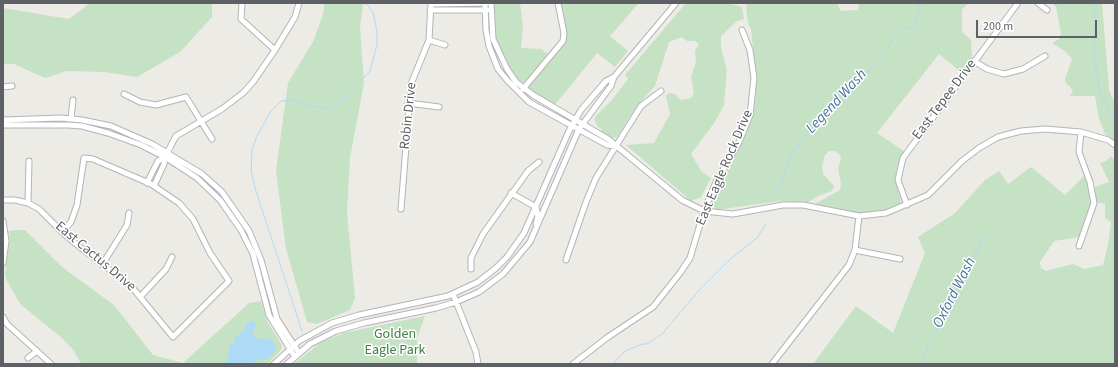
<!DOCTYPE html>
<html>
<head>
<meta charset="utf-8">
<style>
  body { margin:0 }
  #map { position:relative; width:1118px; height:367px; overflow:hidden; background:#edebe5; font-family:"Source Sans 3",sans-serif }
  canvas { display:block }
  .frame { position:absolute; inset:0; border:4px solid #5d6064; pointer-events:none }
  .scale { position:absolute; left:976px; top:20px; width:121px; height:18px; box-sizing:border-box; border:2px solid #5d6064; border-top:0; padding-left:5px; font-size:12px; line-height:14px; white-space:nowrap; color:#5d6064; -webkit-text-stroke:3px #fff; paint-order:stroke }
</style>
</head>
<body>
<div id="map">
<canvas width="1118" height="367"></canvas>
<div class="frame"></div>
<div class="scale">200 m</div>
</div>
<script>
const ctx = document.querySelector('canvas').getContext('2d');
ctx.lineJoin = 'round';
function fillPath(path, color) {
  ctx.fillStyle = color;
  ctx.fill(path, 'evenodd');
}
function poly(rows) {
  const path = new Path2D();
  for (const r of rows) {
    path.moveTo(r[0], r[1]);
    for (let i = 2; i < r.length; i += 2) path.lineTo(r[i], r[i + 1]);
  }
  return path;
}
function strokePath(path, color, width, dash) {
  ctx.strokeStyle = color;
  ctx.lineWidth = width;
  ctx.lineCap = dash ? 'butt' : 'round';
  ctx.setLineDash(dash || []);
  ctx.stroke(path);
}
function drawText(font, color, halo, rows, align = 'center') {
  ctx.font = font + ' "Source Sans 3",sans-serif';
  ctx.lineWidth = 3;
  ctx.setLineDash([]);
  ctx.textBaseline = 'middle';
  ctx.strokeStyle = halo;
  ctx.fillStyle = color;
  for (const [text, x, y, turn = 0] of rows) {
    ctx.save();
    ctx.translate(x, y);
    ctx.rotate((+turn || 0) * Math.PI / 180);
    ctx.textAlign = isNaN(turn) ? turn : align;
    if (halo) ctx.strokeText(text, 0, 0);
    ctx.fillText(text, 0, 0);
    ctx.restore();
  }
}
fillPath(poly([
  [90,3,212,3,212,17,180,52,137,77,104,72,67,71,45,78,14,64,3,64,3,8,69,19],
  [324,3,363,3,360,27,364,83,350,158,347,212,355,298,350,310,317,324,307,322,286,249,276,171,288,83,314,40,324,11],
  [493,3,520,3,523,26,521,48,541,49,549,55,523,83,514,77,499,51,495,37],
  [561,3,639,3,610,36,628,51,615,67,597,53,554,106,528,88,563,45,566,31],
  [686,3,726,3,742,7,744,19,737,21,721,36,721,47,727,70,724,105,715,122,691,154,702,172,711,178,701,197,691,201,626,145,654,143,670,114,666,96,669,93,675,94,681,100,691,98,694,93,691,77,696,62,695,51,699,44,694,41,687,41,682,37,669,42,655,86,636,107,617,137,613,138,600,132,602,129,597,126,595,121,595,117,612,100,628,79,625,75],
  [747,3,837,3,841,11,858,10,859,3,968,3,962,10,962,32,971,40,972,58,962,73,939,54,877,133,904,151,897,167,896,179,901,201,899,206,880,211,860,213,843,211,813,205,840,190,841,184,838,169,841,158,839,154,834,151,829,151,825,155,822,166,823,174,834,186,832,191,818,196,807,203,780,201,716,210,711,201,715,188,740,144,753,116,756,96,756,79,751,29,748,24,746,7],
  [1052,3,1102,3,1109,90,1115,103,1115,141,1106,136,1099,119,1095,96,1070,96,1073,90,1066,83,1065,79,1072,59,1065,51,1052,43,1059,39,1061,33,1056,7],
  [1111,156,1115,161,1115,364,813,364,856,306,893,333,925,253,918,237,955,213,985,180,999,171,1008,184,1031,167,1065,195,1084,176,1090,191,1091,202,1079,237,1054,241,1040,262,1041,268,1046,271,1073,264,1084,269,1103,265,1108,245,1111,222,1105,218,1105,204,1096,202,1095,187,1109,182,1100,163,1106,161],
  [17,230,25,230,62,267,114,305,153,355,183,363,249,303,261,301,267,321,282,345,281,350,268,364,81,364,74,351,63,339,20,304,7,281,5,275,10,234,3,234,3,232],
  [425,316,417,338,417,364,294,364,320,343,343,333]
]), '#c6e2c4');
fillPath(poly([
  [253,321,256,323,253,333,253,337,265,340,270,338,275,345,276,349,268,358,264,360,257,359,252,364,221,364,227,361,230,345,236,343,234,339,242,333,247,323]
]), '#addaf5');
strokePath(poly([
  [1094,3,1094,56,1100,92,1115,122],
  [777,193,788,162,794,150,820,117,836,103,858,77,868,71,880,60,895,36,903,30,914,26,920,3],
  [302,331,255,188,251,171,252,150,257,136,271,111,281,101,290,100,329,110,342,101,370,71,377,45,377,32,373,12,366,3],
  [309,354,311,364],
  [613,364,625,351,642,344,647,344,662,334,701,288,728,261,757,238,766,224],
  [923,364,928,345,950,310,958,293,960,281,970,266,980,243,995,227]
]), '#addaf5', 1);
const minor = poly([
  [242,3,241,19,275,50],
  [485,3,486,30,489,46,498,69,507,80,529,102,607,145,616,146],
  [491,3,493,39,507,69,516,82,533,95,608,139,682,200,704,211,733,214,783,205,803,205,859,216,886,213,928,195,962,161,979,148,998,137,1021,131,1045,129,1081,132,1108,140,1115,145],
  [1038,3,1047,10],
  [431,4,487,3],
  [430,10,487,10],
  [429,40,445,45],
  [974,61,987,69,1004,74,1023,69,1045,56],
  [3,87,12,86],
  [523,89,563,41,564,33,558,3],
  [124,94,140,102,156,105,186,97,212,139],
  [408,103,439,107],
  [71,119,73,100],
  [3,120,60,118,82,120,111,126,152,144,202,174,222,192,249,231,261,260,277,319,299,353],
  [3,125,68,125,82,126,108,133,141,145,165,157,197,178,220,200,241,230,253,254,269,315,295,357],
  [147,183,158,161,165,157,176,136,222,109,243,93,253,82,275,50,295,17,299,3],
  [154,186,164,164,165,157],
  [511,193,536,207,538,216,536,224],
  [3,200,15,200,28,203,39,209,62,232,81,248,131,286,173,337,229,281,210,253,193,219,179,203,151,184,93,159,84,158,77,205,71,222,62,232],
  [28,203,29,161],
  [907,205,898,180,903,158,1018,3],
  [401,209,411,84,429,40,431,3],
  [3,221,6,241,3,263],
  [1079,246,1094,203,1090,182,1079,152,1081,132],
  [855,250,900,259],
  [566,260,586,202,596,178,641,106,661,91],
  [102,265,127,225,129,213],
  [471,269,471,258,483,234,528,171,539,162],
  [453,294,476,352,478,364],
  [140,297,166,269,172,257],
  [3,317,7,324,51,364],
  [28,358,37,351],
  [274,364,299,341,332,323,359,315,448,296,478,282,496,268,507,257,524,233,569,131,581,110,606,81,614,77,676,3],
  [287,364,310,344,336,331,364,323,436,308,456,302,479,292,503,274,530,242,579,129,611,86,614,77],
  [573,364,608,337,653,307,680,273,690,258,704,211,716,182,739,142,750,115,754,78,750,50,742,30],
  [772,364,849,265,855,250,859,216]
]);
strokePath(minor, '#b2b5b8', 7);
strokePath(minor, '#fff', 5);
drawText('14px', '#5d6064', '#fff', [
  ["East Tepee Drive",945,100,-53],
  ["Robin Drive",409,116,-84],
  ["East Eagle Rock Drive",725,168,-67],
  ["East Cactus Drive",95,257,40]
]);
drawText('14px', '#3f803f', '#fff', [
  ["Golden",395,335],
  ["Eagle Park",395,351]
]);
drawText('italic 15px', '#48769d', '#fff', [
  ["Legend Wash",837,102,-47],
  ["Oxford Wash",955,293,-63]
]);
</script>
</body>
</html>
